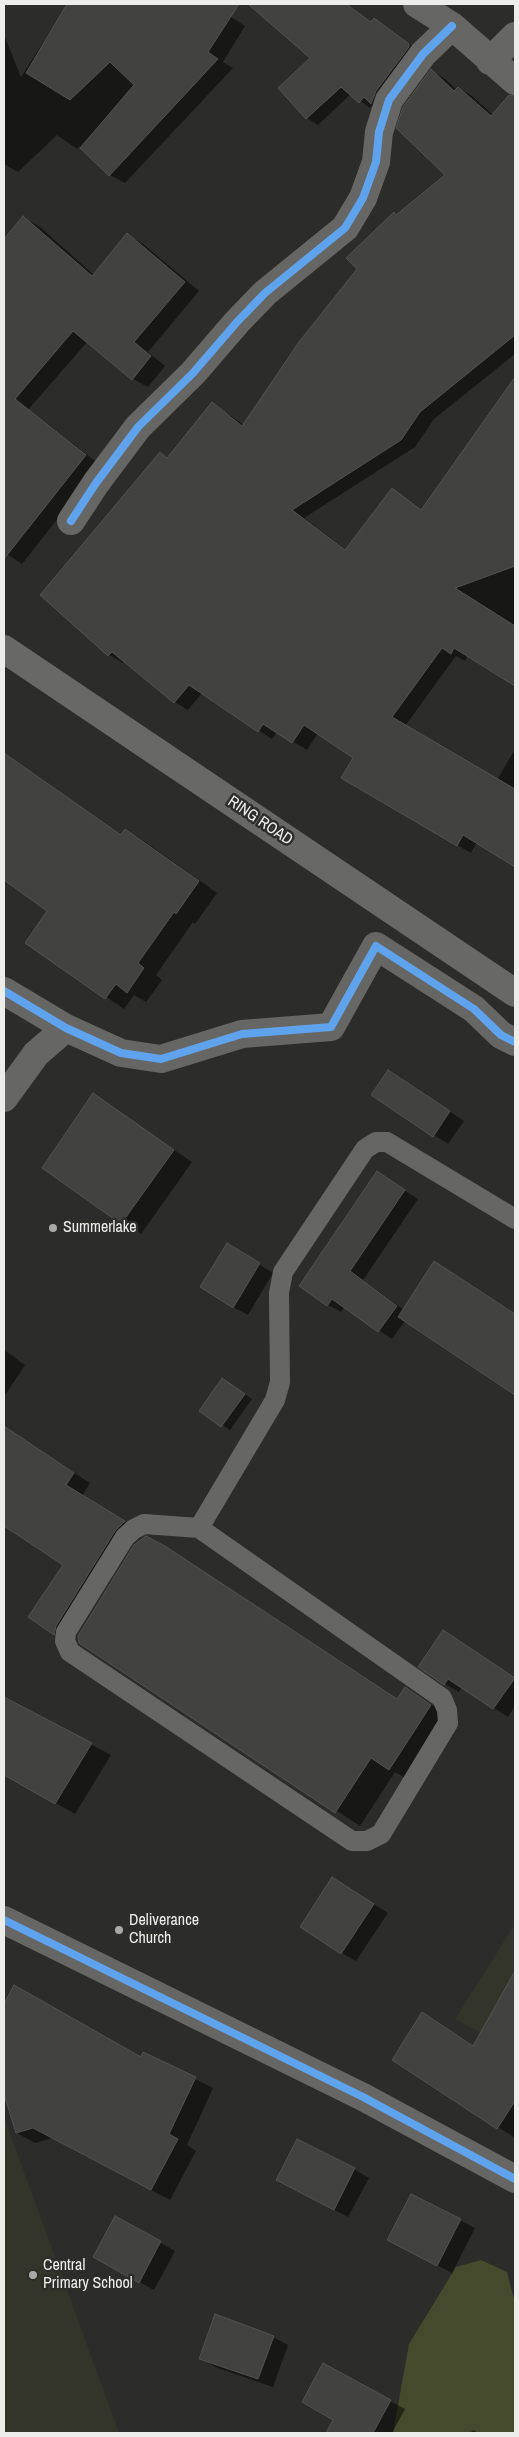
<!DOCTYPE html>
<html>
<head>
<meta charset="utf-8">
<style>
  body { margin:0 }
  #map { position:relative; width:519px; height:2437px; overflow:hidden; background:#2c2d2a; font-family:"Archivo Narrow",sans-serif }
  canvas { display:block }
  .frame { position:absolute; inset:0; border:5px solid #edeeea; pointer-events:none }
</style>
</head>
<body>
<div id="map">
<canvas width="519" height="2437"></canvas>
<div class="frame"></div>
</div>
<script>
const ctx = document.querySelector('canvas').getContext('2d');
ctx.lineJoin = 'round';
function fillPath(path, color) {
  ctx.fillStyle = color;
  ctx.fill(path, 'evenodd');
}
function poly(rows) {
  const path = new Path2D();
  for (const r of rows) {
    path.moveTo(r[0], r[1]);
    for (let i = 2; i < r.length; i += 2) path.lineTo(r[i], r[i + 1]);
  }
  return path;
}
function strokePath(path, color, width, dash) {
  ctx.strokeStyle = color;
  ctx.lineWidth = width;
  ctx.lineCap = dash ? 'butt' : 'round';
  ctx.setLineDash(dash || []);
  ctx.stroke(path);
}
function drawText(font, color, halo, rows, align = 'center') {
  ctx.font = font + ' "Archivo Narrow",sans-serif';
  ctx.lineWidth = 5;
  ctx.setLineDash([]);
  ctx.textBaseline = 'middle';
  ctx.strokeStyle = halo;
  ctx.fillStyle = color;
  for (const [text, x, y, turn = 0] of rows) {
    ctx.save();
    ctx.translate(x, y);
    ctx.rotate((+turn || 0) * Math.PI / 180);
    ctx.textAlign = isNaN(turn) ? turn : align;
    if (halo) ctx.strokeText(text, 0, 0);
    ctx.fillText(text, 0, 0);
    ctx.restore();
  }
}
fillPath(poly([
  [515,1924,515,2051,455,2019],
  [4,2117,119,2433,4,2433]
]), '#33352a');
fillPath(poly([
  [481,2260,507,2272,515,2303,515,2433,393,2433,409,2344,456,2267]
]), '#454a2c');
fillPath(poly([
  [68,4,211,4,245,26,223,62,233,68,125,183,110,175,79,146,77,149,57,135,18,172,4,164,4,35,21,77],
  [250,4,346,4,372,22,374,19,385,26,419,51,370,108,351,94,318,125,307,118,279,88,311,58],
  [432,71,445,79,457,90,459,88,472,96,493,115,510,96,515,97,515,354,434,419,415,447,304,518,346,550,366,524,515,512,515,686,468,655,465,661,456,656,405,726,497,780,515,749,515,865,477,842,471,853,343,778,355,758,318,733,307,750,277,732,272,739,202,693,188,710,175,702,125,661,123,663,109,655,42,595,160,453,168,458,213,404,244,425,359,269,394,214,397,216,447,176],
  [23,218,39,226,94,275,127,235,143,244,199,291,148,352,165,366,148,387,133,379,88,341,27,411,44,421,100,465,22,564,4,552,4,444,25,417,4,403,4,241],
  [13,760,121,835,126,830,144,841,217,893,195,924,193,922,156,975,162,980,146,1002,134,995,124,1009,27,943,49,911,4,879,4,773],
  [403,1080,464,1121,448,1144,373,1095],
  [94,1095,192,1162,141,1234,43,1168],
  [377,1173,418,1199,363,1280,404,1310,435,1262,515,1314,515,1394,405,1321,392,1339,344,1307,341,1312,328,1305],
  [241,1253,273,1273,248,1315,233,1307],
  [4,1350,25,1365,4,1397],
  [230,1384,252,1399,230,1430,200,1410],
  [13,1434,90,1483,82,1496,140,1532,131,1540,70,1643,29,1617,65,1565,4,1524,4,1447],
  [174,1552,398,1700,406,1688,455,1720,414,1783,395,1772,360,1826,80,1643],
  [457,1640,515,1678,515,1706,508,1717,462,1687,459,1692,445,1684],
  [4,1698,111,1755,75,1814,4,1774],
  [333,1878,388,1913,356,1961,342,1953],
  [515,1974,515,2138,394,2059,423,2014,474,2046],
  [15,1987,141,2058,144,2053,213,2088,187,2145,196,2151,170,2200,52,2138,35,2143,17,2133,4,2090,4,2078,39,2067,4,2047,4,2007],
  [354,2169,369,2178,348,2217,292,2188],
  [116,2218,175,2251,154,2290,94,2257],
  [460,2220,475,2228,452,2273,403,2248],
  [273,2337,288,2345,273,2387,215,2367,201,2358],
  [390,2401,405,2409,392,2433,328,2433,335,2420],
  [473,2430,479,2433,470,2433]
]), '#0007');
const building = poly([
  [67,4,239,4,208,52,218,59,109,176,80,148,134,85,110,62,70,100,26,73,67,4],
  [248,4,346,4,371,22,374,18,409,44,409,47,376,91,371,104,364,97,359,103,341,87,306,119,278,88,310,58,248,4],
  [431,69,454,91,458,87,491,116,509,95,515,96,515,335,420,412,401,440,292,510,345,550,392,488,421,510,515,377,515,566,455,588,515,626,515,686,454,648,451,654,442,648,392,717,515,789,515,867,463,835,457,846,341,778,353,758,304,725,292,743,263,724,258,732,189,685,174,703,112,652,108,656,40,595,160,452,167,458,212,402,242,426,299,342,357,269,346,258,394,212,396,215,445,175,396,128,403,107,431,69],
  [23,216,92,276,127,233,185,282,134,342,151,356,132,380,73,331,15,399,86,455,4,559,4,239,23,216],
  [4,753,121,835,125,829,199,881,176,914,174,912,138,963,144,968,127,993,116,984,105,999,25,943,47,911,4,880,4,753],
  [388,1070,450,1111,433,1137,371,1095,388,1070],
  [93,1093,174,1150,121,1224,42,1168,93,1093],
  [377,1171,405,1190,350,1271,397,1306,378,1332,332,1299,327,1306,299,1286,377,1171],
  [227,1243,260,1263,233,1308,200,1287,227,1243],
  [434,1261,515,1314,515,1395,398,1317,434,1261],
  [222,1378,245,1394,221,1427,199,1411,222,1378],
  [4,1426,74,1473,66,1485,125,1521,115,1531,56,1626,54,1635,28,1617,63,1565,4,1526,4,1426],
  [146,1536,165,1546,397,1699,405,1687,431,1705,389,1770,371,1758,335,1813,79,1643,78,1636,134,1545,146,1536],
  [443,1630,515,1678,493,1709,448,1679,444,1685,418,1667,443,1630],
  [4,1697,92,1743,55,1804,4,1775,4,1697],
  [332,1877,374,1904,341,1954,300,1927,332,1877],
  [515,1971,515,2101,497,2129,392,2060,422,2012,473,2046,515,1971],
  [14,1985,141,2057,143,2052,196,2077,169,2134,178,2139,151,2190,33,2128,16,2133,4,2094,4,2004,14,1985],
  [297,2139,355,2168,334,2210,276,2180,297,2139],
  [411,2194,461,2219,437,2266,387,2240,411,2194],
  [115,2216,161,2241,139,2283,93,2257,115,2216],
  [215,2314,274,2336,258,2379,199,2359,215,2314],
  [323,2363,391,2400,373,2433,326,2433,333,2420,302,2402,323,2363]
]);
fillPath(building, '#424340');
strokePath(building, '#525350', 1);
strokePath(poly([
  [144,1524,199,1528,442,1698,447,1710,448,1723,381,1834,367,1841,352,1841,70,1652,65,1641,66,1632,125,1537,134,1529,144,1524],
  [199,1528,275,1400,280,1382,279,1293,283,1272,365,1149,376,1142,387,1142,515,1219]
]), '#666665', 20);
strokePath(poly([
  [417,4,452,26,515,81],
  [490,61,515,36],
  [71,521,96,483,138,427,193,373,237,322,265,293,345,228,363,198,376,162,379,132,389,100,423,54,452,26],
  [4,991,66,1028,121,1053,161,1059,242,1034,331,1027,376,946,474,1009,501,1035,515,1042],
  [4,1098,36,1054,66,1028],
  [4,1920,363,2097,515,2179]
]), '#666665', 28);
strokePath(poly([
  [4,649,515,993]
]), '#686866', 28);
strokePath(poly([
  [71,521,96,483,138,427,193,373,237,322,265,293,345,228,363,198,376,162,379,132,389,100,423,54,452,26],
  [4,991,66,1028,121,1053,161,1059,242,1034,331,1027,376,946,474,1009,501,1035,515,1042],
  [4,1920,363,2097,515,2179]
]), '#60a3ed', 8);
for (const [x, y, r, color] of [
  [53,1228,5,"#a9aaa7"],
  [119,1930,5,"#a9aaa7"],
  [33,2275,5,"#a9aaa7"]
]) {
  const dot = new Path2D();
  dot.arc(x, y, r, 0, 2 * Math.PI);
  ctx.fillStyle = color;
  ctx.fill(dot);
  strokePath(dot, '#2d2e29', 2);
}
drawText('16px', '#edeeea', '#2d2e29', [
  ["RING ROAD",260,821,34]
]);
drawText('16px', '#edeeea', '#2d2e29', [
  ["Summerlake",63,1228],
  ["Deliverance",129,1921],
  ["Church",129,1939],
  ["Central",43,2266],
  ["Primary School",43,2284]
], 'left');
</script>
</body>
</html>
